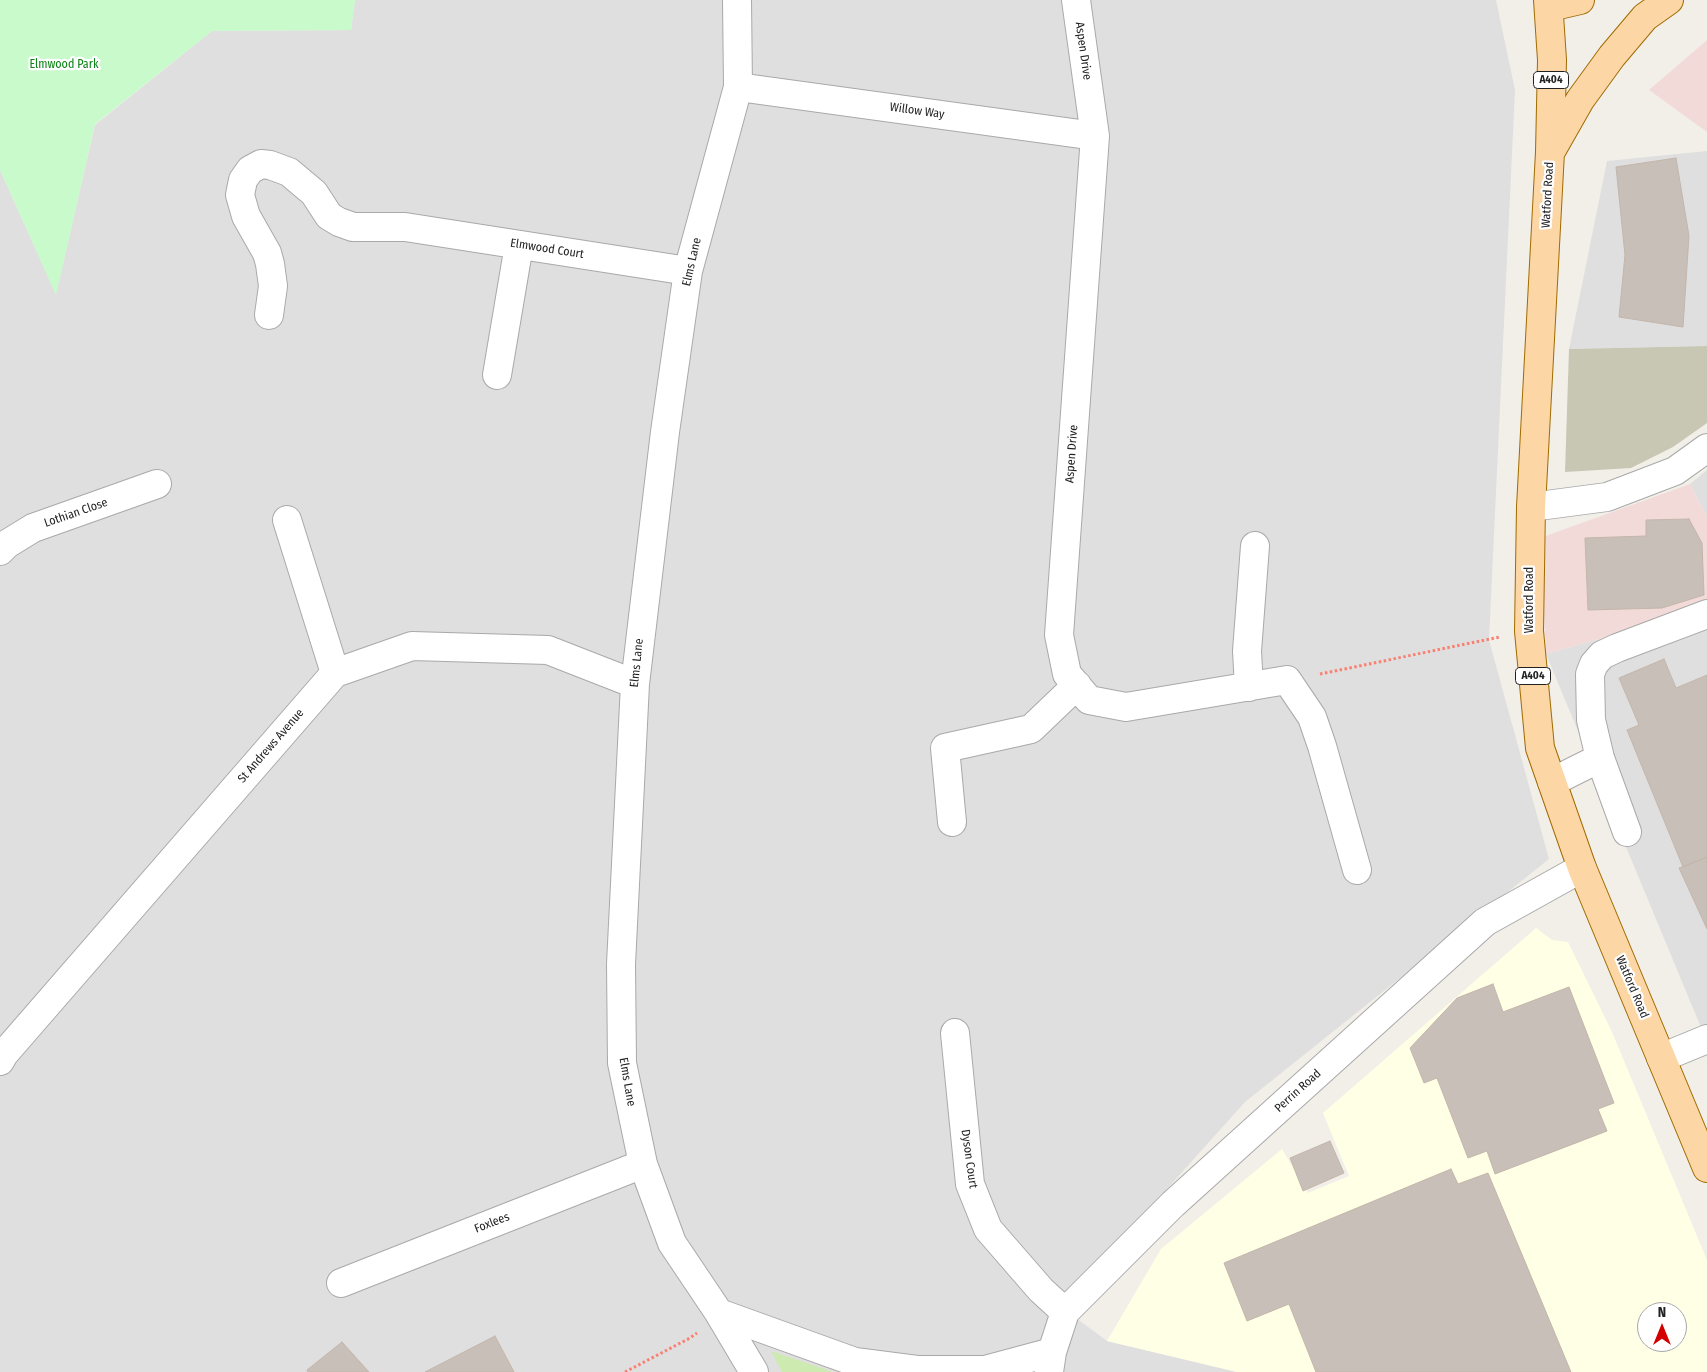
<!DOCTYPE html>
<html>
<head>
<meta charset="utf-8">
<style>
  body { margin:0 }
  #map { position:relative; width:1707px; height:1372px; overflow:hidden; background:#f2efe9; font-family:"Fira Sans Condensed",sans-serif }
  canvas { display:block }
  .north { position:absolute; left:1637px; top:1302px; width:50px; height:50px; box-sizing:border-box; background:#fff; border:1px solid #a7a7a7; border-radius:50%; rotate:0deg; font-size:14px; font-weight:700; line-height:20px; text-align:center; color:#222 }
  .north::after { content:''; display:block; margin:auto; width:18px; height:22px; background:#d40000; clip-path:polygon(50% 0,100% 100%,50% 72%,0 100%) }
</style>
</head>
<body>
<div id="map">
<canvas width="1707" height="1372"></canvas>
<div class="north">N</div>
</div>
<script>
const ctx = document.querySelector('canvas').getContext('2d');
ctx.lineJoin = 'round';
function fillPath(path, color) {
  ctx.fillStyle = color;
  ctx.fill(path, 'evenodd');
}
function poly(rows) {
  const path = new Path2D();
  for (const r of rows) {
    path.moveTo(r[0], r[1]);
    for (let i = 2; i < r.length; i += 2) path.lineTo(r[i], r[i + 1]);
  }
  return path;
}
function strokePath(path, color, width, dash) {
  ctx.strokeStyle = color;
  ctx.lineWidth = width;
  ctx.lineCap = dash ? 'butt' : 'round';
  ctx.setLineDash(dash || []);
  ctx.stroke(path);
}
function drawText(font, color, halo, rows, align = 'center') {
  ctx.font = font + ' "Fira Sans Condensed",sans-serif';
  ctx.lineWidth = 4.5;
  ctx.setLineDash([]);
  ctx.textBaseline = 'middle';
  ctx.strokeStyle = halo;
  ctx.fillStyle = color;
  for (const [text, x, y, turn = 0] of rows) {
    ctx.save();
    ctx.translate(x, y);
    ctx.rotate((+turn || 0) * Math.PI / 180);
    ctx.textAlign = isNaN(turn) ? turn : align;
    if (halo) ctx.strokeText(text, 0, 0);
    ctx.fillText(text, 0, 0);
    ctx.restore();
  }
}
fillPath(poly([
  [355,0,1496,0,1515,90,1489,640,1549,859,1245,1102,1061,1307,1107,1341,1237,1372,0,1372,0,170,56,294,95,125,212,31,351,30],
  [1707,151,1707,346,1569,349,1607,161],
  [1707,470,1707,517,1690,484],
  [1707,608,1707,1042,1546,654]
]), '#e0dfdf');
fillPath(poly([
  [1707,40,1707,132,1649,90],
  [1690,484,1707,517,1707,608,1546,654,1540,538]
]), '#f2dad9');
fillPath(poly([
  [1536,928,1552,940,1568,942,1612,1032,1707,1260,1707,1372,1237,1372,1107,1341,1161,1249,1282,1149,1308,1193,1349,1176,1323,1113],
  [1647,1312,1677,1312,1677,1342,1647,1342]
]), '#ffffe5');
fillPath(poly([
  [1707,346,1707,423,1673,447,1631,468,1565,472,1569,349]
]), '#c7c7b4');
fillPath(poly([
  [771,1351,833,1372,782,1372]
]), '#cdebb0');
fillPath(poly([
  [0,0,355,0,351,30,212,31,95,124,56,295,0,170]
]), '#c8facc');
const building = poly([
  [1676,158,1689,236,1683,327,1619,317,1625,255,1616,167,1676,158],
  [1689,519,1702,543,1704,595,1662,608,1588,610,1585,538,1646,536,1646,520,1689,519],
  [1664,659,1676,688,1707,675,1707,857,1683,867,1627,730,1639,725,1619,678,1664,659],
  [1707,857,1707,929,1679,868,1707,857],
  [1493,984,1503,1012,1569,987,1614,1103,1598,1109,1607,1131,1495,1174,1487,1151,1468,1158,1437,1078,1424,1083,1410,1048,1457,998,1493,984],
  [1330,1141,1344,1173,1303,1191,1290,1158,1330,1141],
  [1451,1169,1458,1184,1488,1173,1571,1372,1316,1372,1289,1304,1247,1321,1224,1263,1451,1169],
  [495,1336,514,1372,425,1372,495,1336],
  [342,1342,369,1372,308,1372,307,1370,342,1342]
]);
fillPath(building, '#c7bfb8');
strokePath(building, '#c4b6ab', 1);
const minor = poly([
  [737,0,738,87,688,271,665,432,635,684,621,964,622,1063,643,1164,672,1243,719,1313,754,1372],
  [1076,0,1095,136,1059,635,1067,674,1089,700,1126,707,1287,680,1312,717,1322,746,1357,870],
  [738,87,1095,136],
  [269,315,273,286,270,264,267,253,246,216,240,195,243,180,250,170,261,164,270,165,289,172,314,193,329,216,339,222,353,227,405,227,688,271],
  [497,375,519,245],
  [1531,507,1607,497,1675,471,1707,448],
  [287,520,335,673],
  [0,551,7,544,33,528,157,484],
  [1249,687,1247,651,1255,546],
  [1552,782,1600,758],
  [952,822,945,748,1031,729,1077,685],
  [1627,832,1600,758,1591,720,1590,674,1594,664,1602,655,1617,648,1707,614],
  [955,1033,970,1184,988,1229,1041,1290,1065,1312],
  [1661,1058,1707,1039],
  [0,1061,4,1054,335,673,412,646,548,650,635,684],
  [341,1283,643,1164],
  [719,1313,855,1362,917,1370,985,1370,1052,1352],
  [1049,1372,1052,1352,1065,1312,1173,1204,1485,922,1582,868]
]);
const major = poly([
  [1548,0,1552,60,1550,152,1531,507,1529,631,1540,748,1582,868,1707,1168],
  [1550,7,1580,0],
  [1551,151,1580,100,1612,56,1645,17,1669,0]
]);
strokePath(minor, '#a9a9a9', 30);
strokePath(major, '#a06b00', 30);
strokePath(poly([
  [1320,674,1500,637],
  [625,1372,690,1338,697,1333]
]), '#fa8072', 3, [2.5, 2.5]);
strokePath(minor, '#fff', 28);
strokePath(major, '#fcd6a4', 28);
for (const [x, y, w] of [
  [1551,80,35],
  [1533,676,35]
]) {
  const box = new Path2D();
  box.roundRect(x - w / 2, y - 8.5, w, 17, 4);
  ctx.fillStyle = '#fff';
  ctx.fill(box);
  strokePath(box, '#222', 1);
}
drawText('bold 11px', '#222', null, [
  ["A404",1551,80],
  ["A404",1533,676]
]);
drawText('12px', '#222', '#fff', [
  ["Aspen Drive",1083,51,82],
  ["Willow Way",917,111,8],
  ["Watford Road",1548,195,-87],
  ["Elmwood Court",547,249,9],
  ["Elms Lane",692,262,-77],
  ["Aspen Drive",1072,454,-86],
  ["Lothian Close",76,513,-19],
  ["Watford Road",1530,600,-90],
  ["Elms Lane",637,663,-84],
  ["St Andrews Avenue",271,746,-49],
  ["Watford Road",1632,987,67],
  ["Elms Lane",627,1082,80],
  ["Perrin Road",1298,1091,-42],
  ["Dyson Court",969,1159,82],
  ["Foxlees",492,1223,-21]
]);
drawText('12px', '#0c8416', '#fff', [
  ["Elmwood Park",64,65]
]);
</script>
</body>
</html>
